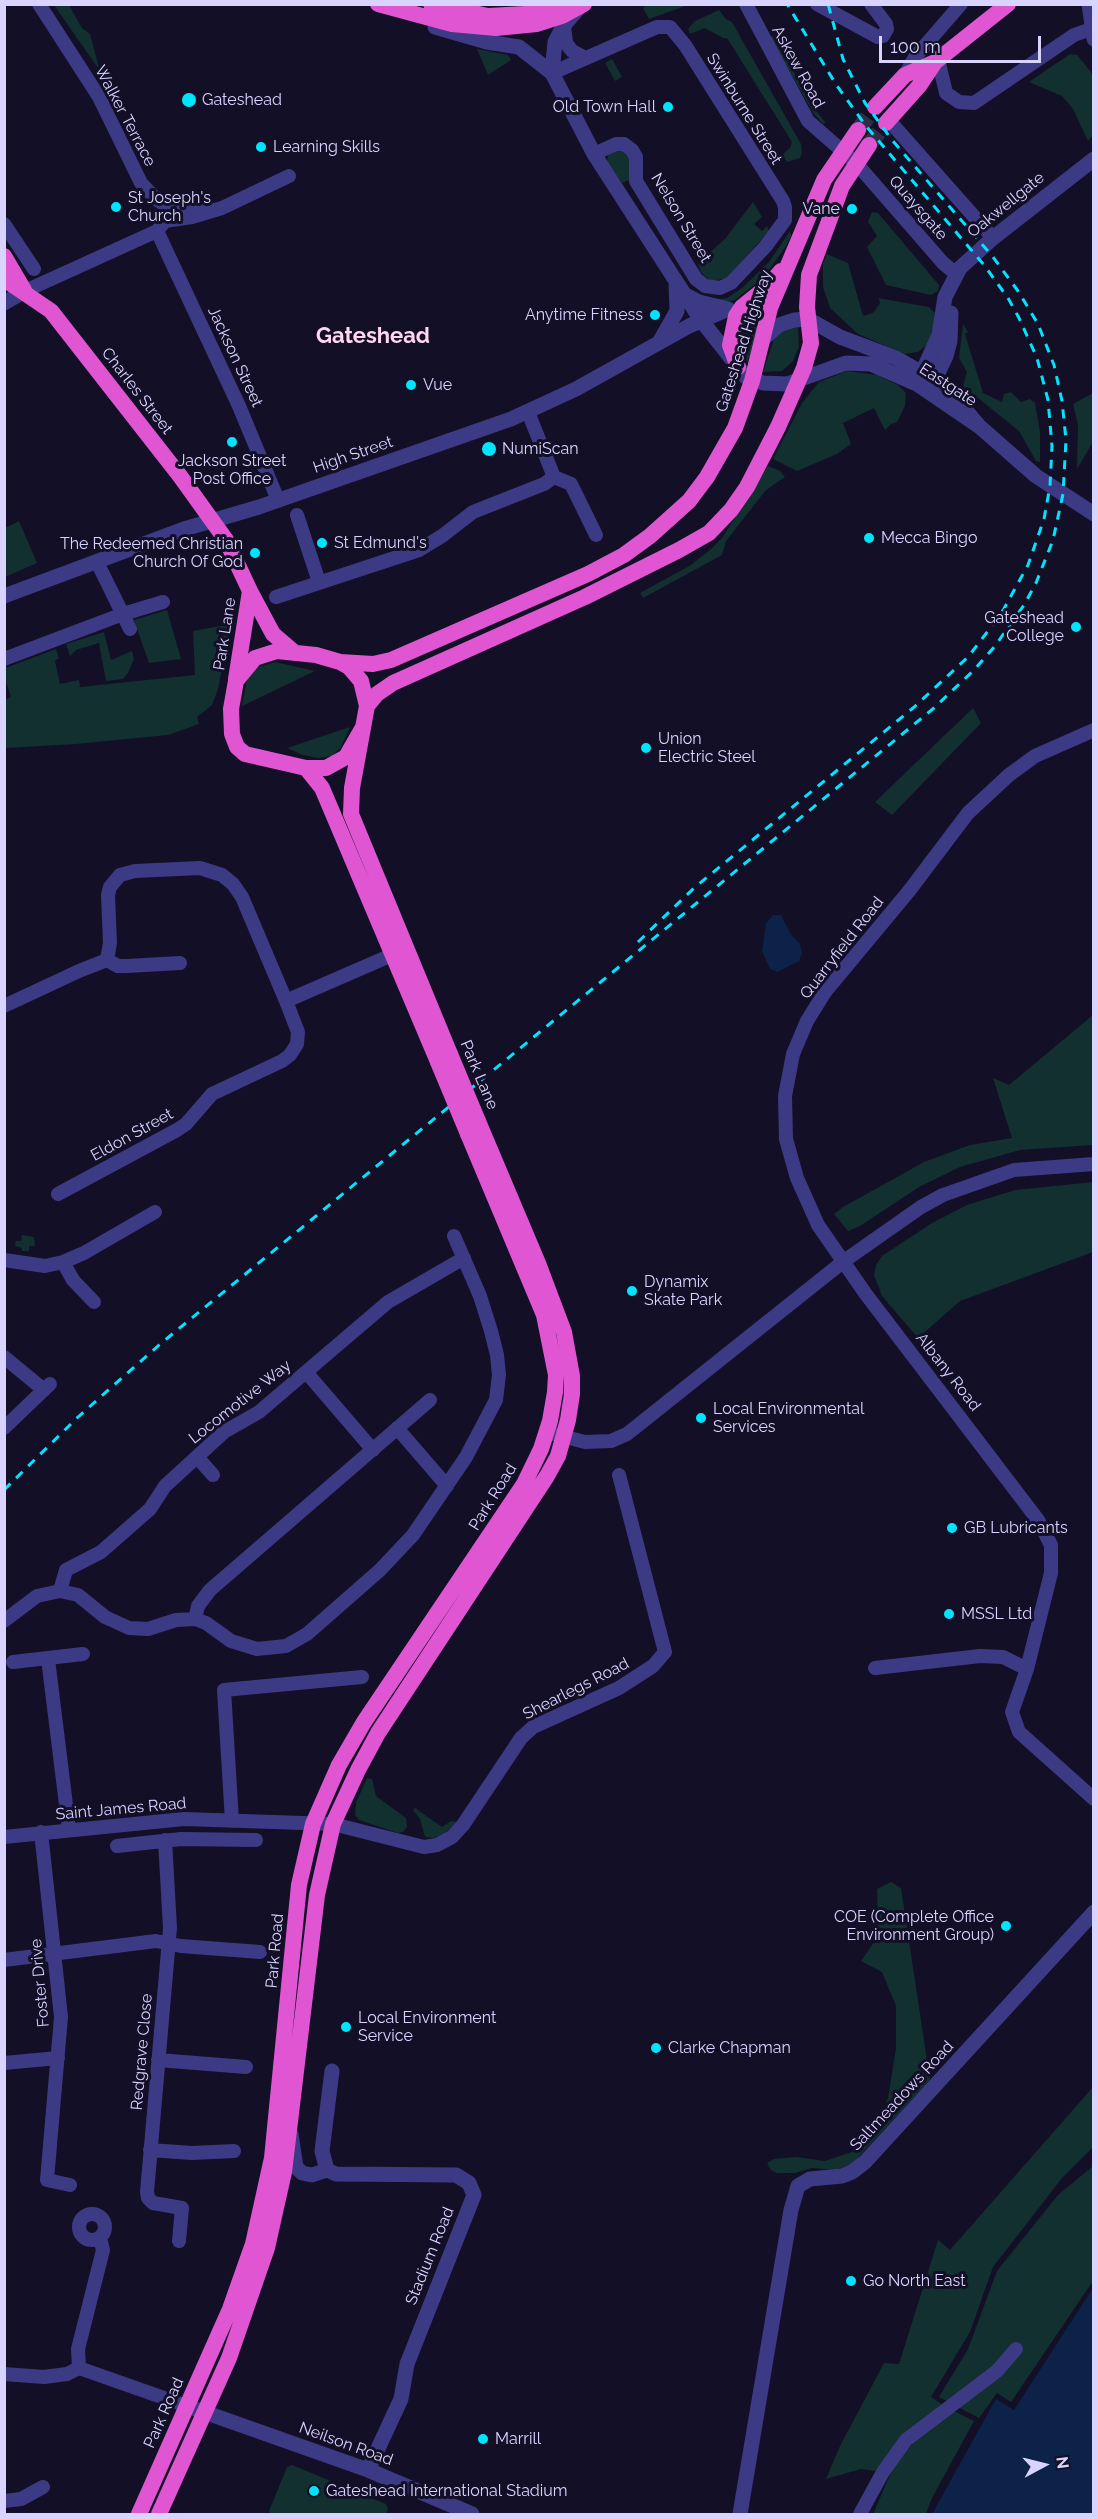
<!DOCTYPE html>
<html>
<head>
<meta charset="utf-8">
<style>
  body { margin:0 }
  #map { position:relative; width:1098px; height:2519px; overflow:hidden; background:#130f26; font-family:Raleway,sans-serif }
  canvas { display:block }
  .frame { position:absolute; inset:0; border:6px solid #d9d4ff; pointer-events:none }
  .north { position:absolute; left:1014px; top:2435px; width:60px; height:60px; -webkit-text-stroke:4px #130f26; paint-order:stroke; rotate:83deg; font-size:16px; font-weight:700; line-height:24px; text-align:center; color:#d9d4ff }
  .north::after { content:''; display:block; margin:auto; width:21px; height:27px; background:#d9d4ff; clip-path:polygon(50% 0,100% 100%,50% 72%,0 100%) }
  .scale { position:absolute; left:879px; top:36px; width:162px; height:27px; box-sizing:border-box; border:3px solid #d9d4ff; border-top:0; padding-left:8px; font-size:18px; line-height:21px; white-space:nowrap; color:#d9d4ff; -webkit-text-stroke:4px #130f26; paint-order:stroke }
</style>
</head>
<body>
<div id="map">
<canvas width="1098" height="2519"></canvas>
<div class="frame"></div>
<div class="north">N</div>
<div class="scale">100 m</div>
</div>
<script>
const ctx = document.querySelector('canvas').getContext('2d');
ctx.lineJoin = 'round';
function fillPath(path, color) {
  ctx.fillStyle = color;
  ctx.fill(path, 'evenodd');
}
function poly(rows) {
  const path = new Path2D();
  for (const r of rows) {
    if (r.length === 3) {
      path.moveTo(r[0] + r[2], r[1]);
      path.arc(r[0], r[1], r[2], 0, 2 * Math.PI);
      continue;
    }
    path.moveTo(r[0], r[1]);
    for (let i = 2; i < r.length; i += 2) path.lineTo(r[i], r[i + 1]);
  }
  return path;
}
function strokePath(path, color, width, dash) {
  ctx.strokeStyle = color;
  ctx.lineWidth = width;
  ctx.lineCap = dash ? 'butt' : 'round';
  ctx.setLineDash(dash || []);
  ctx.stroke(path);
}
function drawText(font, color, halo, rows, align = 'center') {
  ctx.font = font + ' Raleway,sans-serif';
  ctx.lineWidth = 6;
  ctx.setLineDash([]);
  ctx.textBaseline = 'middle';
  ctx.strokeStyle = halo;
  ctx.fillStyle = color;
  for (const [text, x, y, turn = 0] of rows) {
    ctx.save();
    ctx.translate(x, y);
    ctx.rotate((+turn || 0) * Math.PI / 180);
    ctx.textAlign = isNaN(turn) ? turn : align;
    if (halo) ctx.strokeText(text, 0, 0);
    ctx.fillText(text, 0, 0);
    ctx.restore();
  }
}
fillPath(poly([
  [670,4,688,5,649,19,643,8,647,5],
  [54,5,69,5,82,28,90,34,100,71],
  [719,10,726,19,732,22,793,130,801,144,802,153,800,158,787,162,782,155,790,148,792,142,727,38,723,38,705,28,690,34,688,29,695,21],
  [773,36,817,112,826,123,823,124,814,114,770,37],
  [477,49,508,55,511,60,488,75],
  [1070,54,1077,55,1091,72,1093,79,1093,135,1088,141,1073,109,1062,96,1029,82],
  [612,59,622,77,615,81,605,63],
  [621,149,627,153,630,162,629,180,622,183,607,162,608,155],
  [753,202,762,217,754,224,762,231,767,226,769,231,727,278,712,281,707,278,701,272,698,265,700,261,725,239],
  [872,212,878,213,939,285,938,291,931,295,886,285,867,247,877,236,868,222],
  [790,231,791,236,784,249,763,278,735,300,727,302,711,300,727,298,742,288,769,262],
  [827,254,848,263,863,316,873,313,880,303,878,298,929,307,935,313,933,333,928,344,918,352,905,354,858,334,830,308,823,287,823,264],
  [765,302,748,362,739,346,741,324,747,314],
  [963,324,968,332,965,334,983,393,1002,402,1004,394,1011,392,1021,402,1030,399,1035,403,1040,432,1040,462,1036,461,1019,431,963,386,967,372,959,358],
  [798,325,799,347,793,361,782,371,763,372,774,339,783,330],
  [847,371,877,375,898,385,906,393,905,406,897,422,891,424,885,430,874,408,843,423,851,444,837,454,797,471,773,459,802,403,819,382],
  [1093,393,1093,442,1077,469,1078,425,1073,404],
  [768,466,780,471,785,477,766,490,726,541,722,555,643,598,640,593,691,565,711,549,722,538],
  [19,521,37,563,5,577,5,528],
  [167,610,181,659,149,663,134,620],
  [231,624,218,689,212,705,197,717,199,724,168,735,76,744,5,748,5,700,11,697,5,679,5,668,56,649,59,658,55,661,60,684,79,680,80,687,195,675,193,631],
  [104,632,111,660,132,651,134,659,128,673,123,679,106,681,99,643,76,650,70,656,66,644],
  [275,662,315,671,242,706,247,679,253,669],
  [973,708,981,723,892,815,875,802],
  [350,727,341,747,332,756,318,758,303,755,287,748],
  [1093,1015,1093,1145,1020,1150,960,1167,919,1187,860,1226,848,1231,834,1214,843,1207,924,1162,970,1145,1012,1138,993,1078,1009,1085],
  [1093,1182,1093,1252,960,1301,918,1338,882,1296,874,1275,876,1265,882,1256,932,1223,967,1205,1015,1190],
  [22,1235,34,1237,35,1246,29,1246,29,1251,22,1251,22,1248,15,1246,16,1241,21,1241],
  [367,1778,372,1779,376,1796,406,1818,407,1827,403,1832,398,1833,359,1820,355,1815,356,1803],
  [415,1808,442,1827,451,1821,457,1822,444,1834,433,1838,425,1837,420,1819,413,1810],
  [891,1882,901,1888,930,2080,851,2165,834,2170,812,2168,795,2173,777,2173,771,2170,767,2163,774,2159,796,2157,825,2161,852,2152,874,2131,888,2098,896,2048,896,2006,882,1972,861,1961,874,1942,878,1923,877,1889],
  [1093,2087,1093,2147,1062,2178,993,2267,970,2332,931,2397,942,2404,905,2438,875,2471,861,2469,826,2479,840,2446,884,2363,899,2364,938,2240,950,2250],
  [1093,2166,1093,2281,1011,2402,997,2393,979,2418,939,2397,968,2349,997,2271,1058,2195],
  [954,2411,974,2421,932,2498,926,2514,873,2514,895,2463,920,2436],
  [292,2465,350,2489,353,2494,357,2492,386,2504,388,2509,386,2514,270,2514,269,2511,287,2467]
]), '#12302f');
fillPath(poly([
  [773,915,781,915,792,936,800,944,802,953,799,961,777,972,770,969,762,951,766,923],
  [1093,2288,1093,2514,932,2514,996,2399,1014,2410]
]), '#0c2248');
strokePath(poly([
  [858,130,875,107],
  [869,145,886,123]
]), '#312d47', 16, [16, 8]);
strokePath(poly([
  [39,4,99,97,141,183,156,199,168,207],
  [746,4,808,121,856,163,943,263,955,273],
  [817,4,878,37,883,36,887,29,886,24,871,4],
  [564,25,566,43,572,51,585,58],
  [938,59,946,93,959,102,974,103,1074,35,1091,29],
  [552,73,657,27,670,27,685,45,783,201,785,207,785,220,765,247,731,283,720,288,705,286,696,279,636,181,636,157,632,150,624,144,616,144,594,154],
  [905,75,915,57,961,4],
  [893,125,993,238],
  [168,207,196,206,211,209],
  [165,221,192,217,222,208,289,176],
  [4,224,34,269],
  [157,231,239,406,278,500],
  [25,291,157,231,165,221,168,207],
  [528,412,554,477,571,484,596,535],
  [297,515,319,582],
  [97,562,130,629],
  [276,597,419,550,442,536,473,512,544,484,554,477],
  [4,659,123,614,163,602],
  [1094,730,1035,756,1009,775,968,813,909,891,825,992,807,1021,793,1054,785,1096,786,1139,797,1178,818,1225,865,1293,1038,1520,1051,1545,1051,1573,1027,1669,1012,1712,1019,1732,1094,1799],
  [107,960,118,966,127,966,180,963],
  [4,1006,79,971,107,960,110,943,108,895,110,887,120,875,135,871,200,868,222,875,233,884,242,897,286,1001,401,951],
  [58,1194,177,1130,186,1124,212,1094,282,1061,290,1055,297,1044,298,1032,286,1001],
  [4,1260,45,1266,63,1262,84,1253,155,1212],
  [63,1262,73,1280,94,1302],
  [4,1357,44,1390],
  [306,1372,373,1450],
  [4,1428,50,1384],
  [397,1428,447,1486],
  [554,1434,585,1442,611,1441,627,1434,844,1261,921,1207,943,1195,1014,1170,1094,1164],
  [197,1457,213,1475],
  [60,1591,66,1570,101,1552,150,1509,165,1486,224,1432,259,1412,388,1302,464,1258],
  [195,1619,198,1606,210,1590,430,1400],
  [4,1621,37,1596,60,1591,78,1595,105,1617,129,1628,148,1629,176,1620,195,1619,206,1623,231,1641,257,1649,286,1646,307,1634,380,1570,413,1535,466,1457,496,1400,499,1375,497,1355,491,1331,480,1296,454,1236],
  [48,1659,69,1829],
  [13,1662,83,1654],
  [875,1668,980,1656,1003,1657,1027,1669],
  [232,1821,224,1690,362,1677],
  [41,1832,61,2017,47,2180,70,2185],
  [4,1837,184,1819,333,1824,424,1847,437,1845,452,1837,463,1825,521,1738,533,1727,619,1688,653,1666,665,1652,619,1475],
  [165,1840,170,1928,147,2192,148,2198,153,2203,182,2208,179,2241],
  [117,1846,181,1839,256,1840],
  [4,1960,156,1941,181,1946,260,1952],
  [158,2060,246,2067],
  [4,2063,58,2058],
  [150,2150,192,2153,234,2151],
  [92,2227,13],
  [79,2368,78,2349,103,2250,100,2238],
  [4,2374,44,2377,67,2374,79,2368,187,2406],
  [4,2501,21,2499,43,2487],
  [860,2514,883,2472,906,2440,997,2371,1016,2349]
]), '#3d3a85', 14);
strokePath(poly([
  [1089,4,1094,39],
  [578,9,564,25,555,42,552,73,594,154,701,320,746,377,763,383,787,384,846,363,871,364,917,384,980,427],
  [435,27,487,42,519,47,552,73],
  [684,294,699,302,728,309],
  [4,303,25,291],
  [762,340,779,325,794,320,808,319,840,337,896,358,922,373,958,401,980,427,1036,476,1094,514],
  [660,341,677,311,676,282],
  [918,381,939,335,945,297,960,268,993,238,1094,159],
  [930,390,946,356,950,341,951,313],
  [4,596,184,529,259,507,511,419,576,389,689,326,728,309],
  [332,2071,322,2151,327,2170,336,2174,456,2175,469,2183,474,2195,407,2364,401,2399,368,2470],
  [291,2134,296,2167,302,2173,312,2175,327,2170],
  [187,2406,368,2470,472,2514],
  [740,2514,791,2210,798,2186,810,2179,842,2176,852,2172,865,2162,1094,1912]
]), '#3d3a85', 15);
strokePath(poly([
  [378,4,452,24,496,28,537,24,562,16,584,4],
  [431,4,488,16,525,14,558,4],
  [875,107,905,75,935,62,1008,4],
  [886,123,919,86,935,62],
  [4,256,24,290],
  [4,279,51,311,180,476,226,540,250,591,273,634,294,652],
  [738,367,730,345,736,316,742,307,768,286,781,271],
  [340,662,373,664,391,660,588,574,624,555,650,536,689,501,707,477,735,428,752,381,770,308,824,180,858,130],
  [236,679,250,591],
  [367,706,377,694,393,683,585,597,679,550,709,533,731,510,747,487,778,427,804,368,811,343,807,307,809,275,842,186,869,145],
  [362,729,346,757,326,768,306,768,245,754,237,747,232,734,231,709,236,681,255,658,277,651,316,655,340,662,349,667,361,681,367,706,352,788,351,814,450,1054],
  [306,768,322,788,438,1062],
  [139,2514,230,2309,253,2244,272,2158,299,1885,313,1824,339,1765,364,1722,524,1484,541,1449,550,1421,555,1392,556,1375,544,1315,468,1134],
  [159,2514,229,2358,267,2248,284,2172,317,1895,333,1824,358,1770,378,1733,547,1476,558,1456,568,1420,572,1394,572,1376,564,1332,538,1263,478,1121]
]), '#e055d1', 16);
strokePath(poly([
  [638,942,694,888,913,708,968,657,1001,614,1028,565,1044,519,1050,486,1052,446,1048,400,1037,358,1019,318,1008,298,984,265,866,126,837,86,787,4],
  [4,1490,78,1417,159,1345,934,708,974,670,995,646,1024,605,1036,583,1053,540,1063,494,1066,440,1062,401,1054,365,1038,324,1018,291,993,257,892,140,865,103,843,59,828,4]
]), '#00e5ff', 3, [9, 8]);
strokePath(poly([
  [450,1054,478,1121],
  [438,1062,468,1134]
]), '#e055d1', 16);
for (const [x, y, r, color] of [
  [189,100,8,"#00e5ff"],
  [668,107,6,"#00e5ff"],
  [261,147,6,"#00e5ff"],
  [116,207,6,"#00e5ff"],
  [852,209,6,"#00e5ff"],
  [655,315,6,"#00e5ff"],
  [411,385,6,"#00e5ff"],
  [232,442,6,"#00e5ff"],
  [489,449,8,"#00e5ff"],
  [869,538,6,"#00e5ff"],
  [322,543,6,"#00e5ff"],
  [255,553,6,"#00e5ff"],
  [1076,627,6,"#00e5ff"],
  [646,748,6,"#00e5ff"],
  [632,1291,6,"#00e5ff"],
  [701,1418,6,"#00e5ff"],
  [952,1528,6,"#00e5ff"],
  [949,1614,6,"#00e5ff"],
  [1006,1926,6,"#00e5ff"],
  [346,2027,6,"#00e5ff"],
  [656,2048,6,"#00e5ff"],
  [851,2281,6,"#00e5ff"],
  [483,2439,6,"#00e5ff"],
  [314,2491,6,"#00e5ff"]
]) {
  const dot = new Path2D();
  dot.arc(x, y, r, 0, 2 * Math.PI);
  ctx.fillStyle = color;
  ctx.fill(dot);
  strokePath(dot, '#130f26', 2);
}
drawText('16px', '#d9d4ff', '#130f26', [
  ["Askew Road",798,67,61],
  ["Swinburne Street",744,109,58],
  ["Walker Terrace",125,116,62],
  ["Oakwellgate",1006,205,-39],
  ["Quaysgate",918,208,49],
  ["Nelson Street",681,218,59],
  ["Gateshead Highway",744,341,-72],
  ["Jackson Street",235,357,65],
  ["Eastgate",948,385,33],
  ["Charles Street",137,391,52],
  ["High Street",353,455,-19],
  ["Park Lane",225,634,-81],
  ["Quarryfield Road",842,948,-52],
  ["Park Lane",479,1075,67],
  ["Eldon Street",132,1135,-29],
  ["Albany Road",948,1372,52],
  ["Locomotive Way",240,1402,-38],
  ["Park Road",493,1497,-58],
  ["Shearlegs Road",576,1689,-27],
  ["Saint James Road",121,1809,-5],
  ["Park Road",275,1951,-85],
  ["Foster Drive",40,1983,-95],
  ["Redgrave Close",142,2052,-85],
  ["Saltmeadows Road",902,2096,-47],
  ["Stadium Road",430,2256,-68],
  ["Park Road",164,2413,-66],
  ["Neilson Road",346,2444,20]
]);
drawText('16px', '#d9d4ff', '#130f26', [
  ["Gateshead",202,100],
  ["Old Town Hall",656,107,"right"],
  ["Learning Skills",273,147],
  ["St Joseph's",128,198],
  ["Church",128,216],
  ["Vane",840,209,"right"],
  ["Anytime Fitness",643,315,"right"],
  ["Vue",423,385],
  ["NumiScan",502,449],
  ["Jackson Street",232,461,"center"],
  ["Post Office",232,479,"center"],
  ["Mecca Bingo",881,538],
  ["St Edmund's",334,543],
  ["The Redeemed Christian",243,544,"right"],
  ["Church Of God",243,562,"right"],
  ["Gateshead",1064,618,"right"],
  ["College",1064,636,"right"],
  ["Union",658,739],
  ["Electric Steel",658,757],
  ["Dynamix",644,1282],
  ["Skate Park",644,1300],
  ["Local Environmental",713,1409],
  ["Services",713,1427],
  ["GB Lubricants",964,1528],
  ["MSSL Ltd",961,1614],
  ["COE (Complete Office",994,1917,"right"],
  ["Environment Group)",994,1935,"right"],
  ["Local Environment",358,2018],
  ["Service",358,2036],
  ["Clarke Chapman",668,2048],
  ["Go North East",863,2281],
  ["Marrill",495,2439],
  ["Gateshead International Stadium",326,2491]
], 'left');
drawText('bold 22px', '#ffd6f0', '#130f26', [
  ["Gateshead",373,336]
]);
</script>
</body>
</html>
